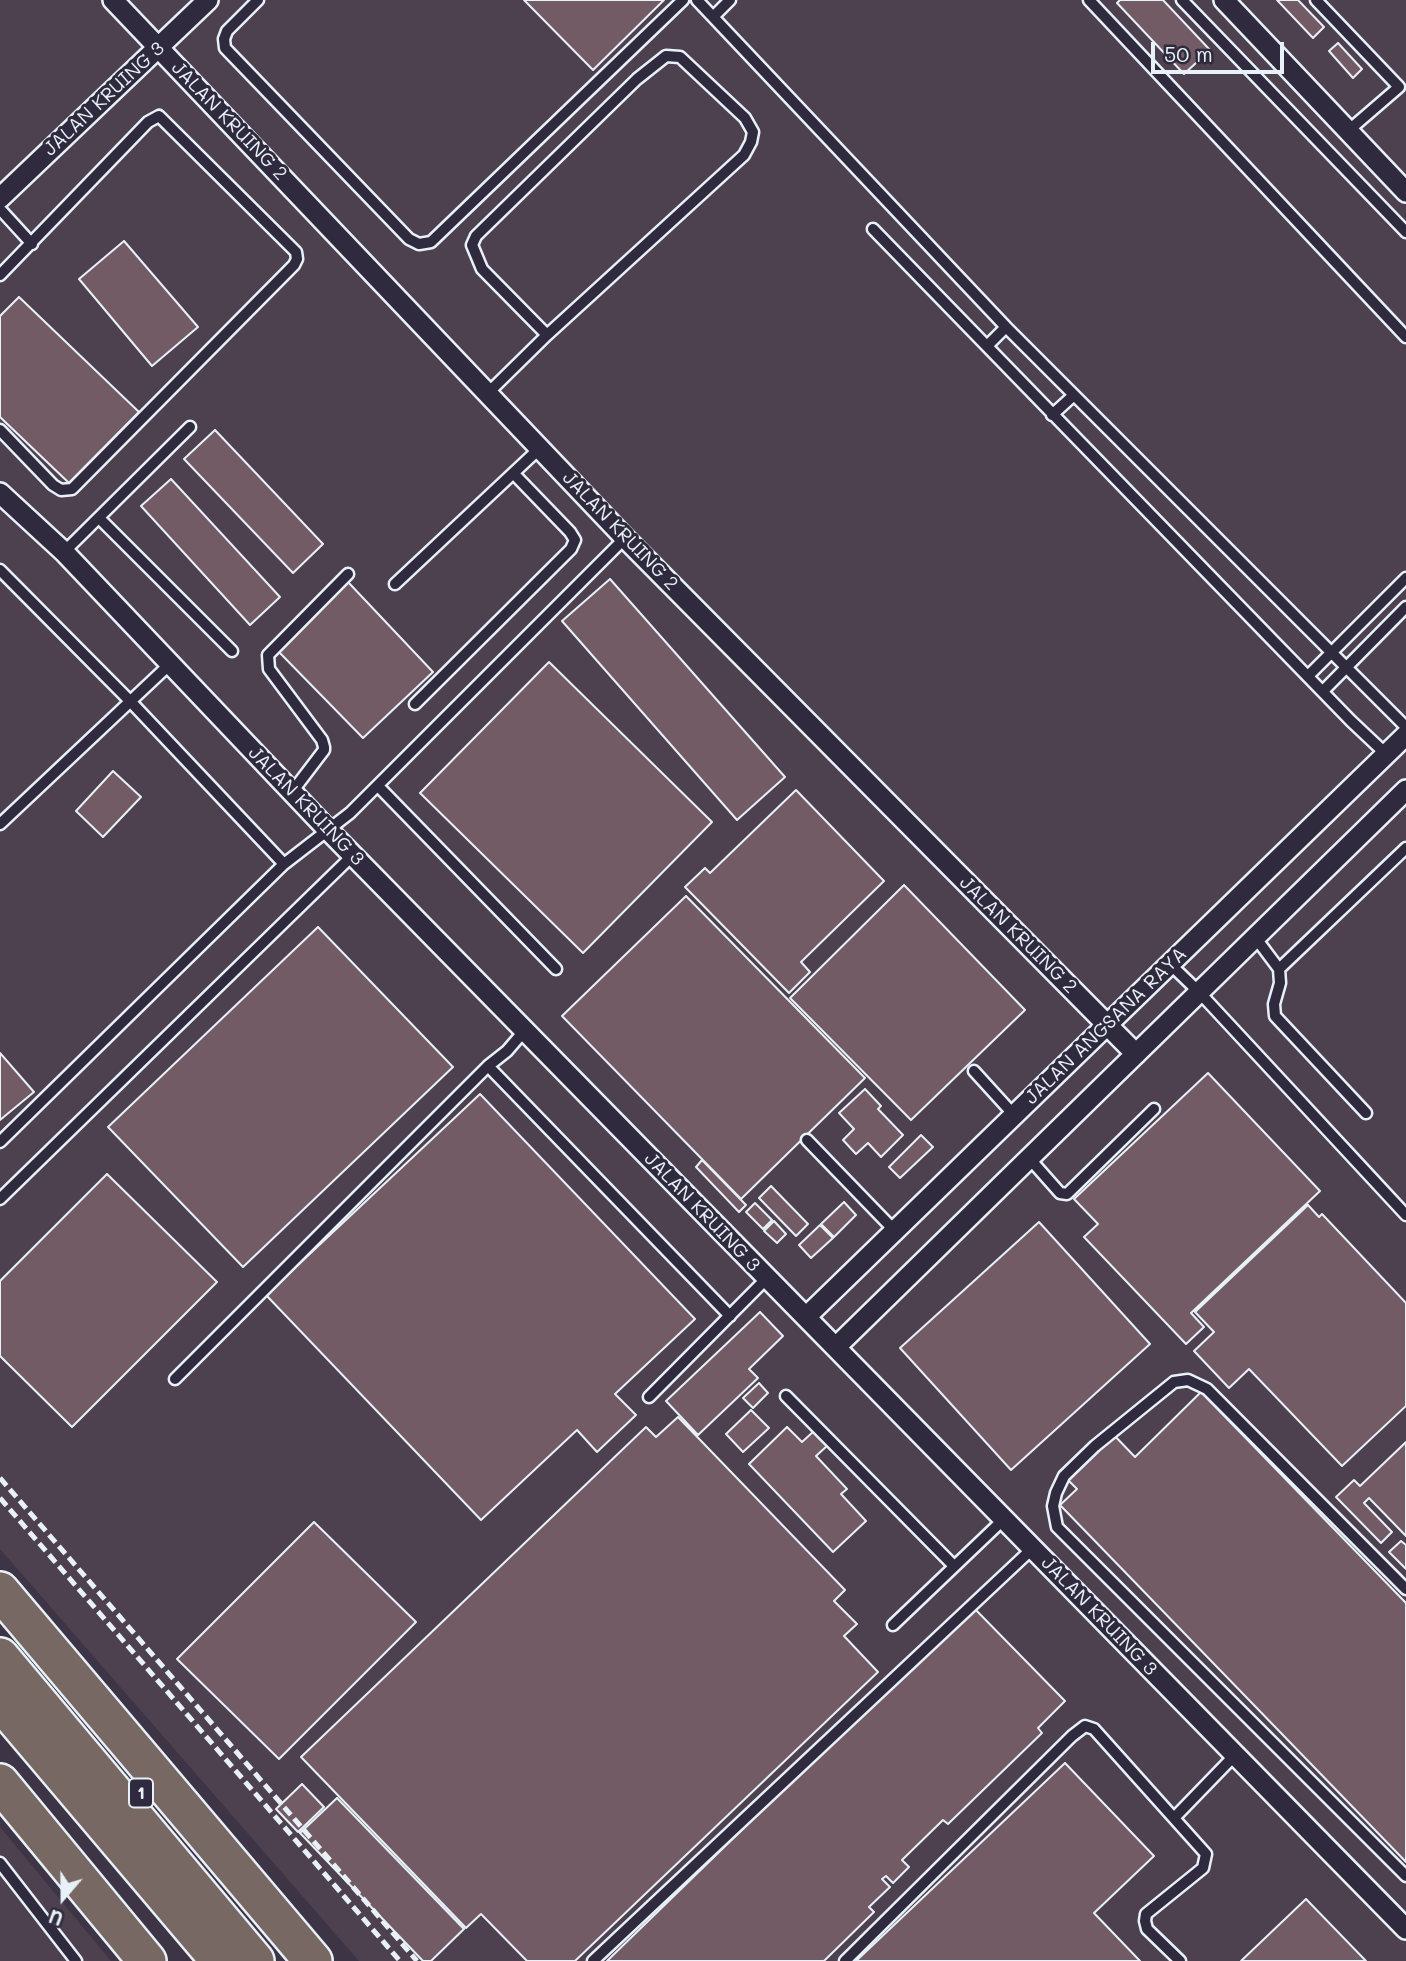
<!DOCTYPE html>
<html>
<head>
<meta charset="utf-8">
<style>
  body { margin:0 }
  #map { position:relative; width:1406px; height:1961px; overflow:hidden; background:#3d3445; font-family:Mali,sans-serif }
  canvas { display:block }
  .north { position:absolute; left:28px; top:1863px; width:70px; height:70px; -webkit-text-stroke:5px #2f2a3d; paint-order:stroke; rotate:200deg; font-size:19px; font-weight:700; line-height:28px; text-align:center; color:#e8f1f8 }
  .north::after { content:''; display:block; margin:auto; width:24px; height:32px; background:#e8f1f8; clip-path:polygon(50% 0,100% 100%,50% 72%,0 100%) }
  .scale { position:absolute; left:1151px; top:42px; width:133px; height:32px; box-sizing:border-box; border:4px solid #e8f1f8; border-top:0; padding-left:9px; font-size:21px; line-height:24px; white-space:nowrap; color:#e8f1f8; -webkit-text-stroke:5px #2f2a3d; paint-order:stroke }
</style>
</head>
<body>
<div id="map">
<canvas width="1406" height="1961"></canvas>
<div class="north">U</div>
<div class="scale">50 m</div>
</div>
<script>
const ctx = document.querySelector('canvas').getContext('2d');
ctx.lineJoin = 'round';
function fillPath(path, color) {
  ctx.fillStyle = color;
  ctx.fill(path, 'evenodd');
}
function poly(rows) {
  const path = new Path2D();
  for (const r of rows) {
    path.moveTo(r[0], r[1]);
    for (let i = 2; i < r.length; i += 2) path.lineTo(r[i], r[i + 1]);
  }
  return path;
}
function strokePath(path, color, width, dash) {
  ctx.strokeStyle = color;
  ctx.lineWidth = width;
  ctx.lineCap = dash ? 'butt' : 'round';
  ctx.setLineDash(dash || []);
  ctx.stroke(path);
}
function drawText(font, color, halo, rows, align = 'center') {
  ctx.font = font + ' Mali,sans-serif';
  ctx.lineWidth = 6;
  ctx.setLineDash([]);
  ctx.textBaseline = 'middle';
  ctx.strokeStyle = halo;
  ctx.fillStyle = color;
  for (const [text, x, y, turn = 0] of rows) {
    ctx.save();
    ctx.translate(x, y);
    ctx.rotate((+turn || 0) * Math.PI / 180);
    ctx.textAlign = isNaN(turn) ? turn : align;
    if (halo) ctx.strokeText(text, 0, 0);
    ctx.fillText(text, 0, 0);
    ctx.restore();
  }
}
fillPath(poly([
  [0,0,1406,0,1406,1961,359,1961,0,1549],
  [0,1827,111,1961,0,1961]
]), '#4d404f');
const building = poly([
  [524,0,664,0,593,70,524,0],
  [1120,0,1163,0,1210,50,1184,74,1117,3,1120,0],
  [1277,0,1298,0,1324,27,1313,38,1277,0],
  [1338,43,1362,69,1353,78,1329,51,1338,43],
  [124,241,198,327,152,366,79,279,124,241],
  [19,297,139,412,69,483,0,417,0,316,19,297],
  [215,430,323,544,293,573,184,459,215,430],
  [171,479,280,597,250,625,141,506,171,479],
  [610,579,785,777,737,820,562,621,610,579],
  [348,582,433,672,363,738,277,650,348,582],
  [549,662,712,822,583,953,420,793,549,662],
  [113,771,141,797,103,837,76,811,113,771],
  [796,790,884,881,801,962,810,972,789,993,685,887,705,868,710,873,796,790],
  [904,885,1025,1010,911,1120,790,998,904,885],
  [686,896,865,1078,741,1199,562,1016,686,896],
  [318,927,453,1067,243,1267,108,1127,318,927],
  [0,1053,34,1092,0,1120,0,1053],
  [1208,1073,1320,1191,1191,1313,1204,1327,1186,1344,1084,1237,1098,1224,1074,1199,1208,1073],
  [865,1089,881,1106,878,1109,903,1135,881,1157,868,1143,856,1154,843,1140,854,1129,839,1113,865,1089],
  [480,1094,695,1319,615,1394,636,1415,597,1452,577,1430,481,1520,266,1295,480,1094],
  [921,1135,933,1147,900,1178,889,1167,921,1135],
  [702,1160,746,1205,739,1212,696,1167,702,1160],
  [107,1174,217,1282,72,1427,0,1356,0,1281,107,1174],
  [771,1186,808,1224,796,1236,759,1198,771,1186],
  [844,1202,856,1215,834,1237,821,1224,844,1202],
  [755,1203,772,1220,763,1229,746,1212,755,1203],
  [1308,1205,1319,1217,1322,1214,1406,1303,1406,1406,1342,1466,1249,1369,1229,1388,1194,1351,1214,1332,1195,1312,1308,1205],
  [774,1221,786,1234,777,1243,764,1231,774,1221],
  [1039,1222,1150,1344,1011,1470,900,1348,1039,1222],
  [820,1225,833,1238,811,1258,799,1245,820,1225],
  [760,1312,783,1336,749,1369,758,1378,698,1435,666,1401,760,1312],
  [759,1383,768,1393,753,1408,743,1398,759,1383],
  [1201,1392,1406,1603,1406,1862,1060,1505,1077,1489,1066,1478,1112,1433,1135,1457,1201,1392],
  [751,1410,769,1428,743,1452,726,1434,751,1410],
  [678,1417,845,1590,834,1601,857,1624,844,1636,878,1672,575,1961,527,1961,481,1914,466,1928,301,1757,646,1427,656,1437,678,1417],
  [787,1427,802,1442,814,1431,828,1445,816,1456,847,1489,841,1494,866,1521,833,1552,749,1464,787,1427],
  [1406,1442,1406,1536,1369,1498,1364,1503,1392,1532,1381,1543,1336,1497,1354,1480,1360,1486,1406,1442],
  [314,1522,416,1622,279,1759,177,1659,314,1522],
  [1401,1541,1406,1545,1406,1569,1389,1552,1401,1541],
  [972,1606,1065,1701,1038,1728,1042,1733,948,1824,943,1820,902,1860,909,1867,893,1883,886,1876,882,1879,890,1887,869,1907,874,1912,824,1961,607,1961,972,1606],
  [1065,1763,1154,1856,1094,1913,1140,1961,856,1961,1065,1763],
  [302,1784,324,1807,298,1832,276,1809,302,1784],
  [337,1798,464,1929,431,1961,423,1961,300,1833,337,1798],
  [1306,1899,1366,1961,1241,1961,1306,1899]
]);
fillPath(building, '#735b66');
strokePath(building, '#e8f1f8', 2);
const service = poly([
  [258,0,227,31,224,39,225,48,409,239,419,244,431,242,683,0],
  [697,0,1006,327,1406,727],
  [1089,0,1406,337],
  [1182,0,1406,232],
  [1316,0,1399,87,1348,131],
  [713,17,730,0],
  [0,209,32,244],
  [873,229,1351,721,1386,754],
  [0,275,148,122,159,116,296,252,297,259,294,265,72,489,61,490,53,485,0,430],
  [987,346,1006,327],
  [488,393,547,335,744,155,751,142,753,132,745,118,680,57,666,56,637,79,476,236,472,245,482,269,547,335],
  [1052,415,1074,395],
  [99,518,232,651],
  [64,552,190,427],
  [0,570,130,701,284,864],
  [395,584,540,448],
  [1308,676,1406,578],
  [1323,691,1406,607],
  [415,704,571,549,575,540,570,532,515,475],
  [378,786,556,969],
  [292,792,324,750,324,747,322,740,269,669,268,655,348,574],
  [0,824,170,664],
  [1255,937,1279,969,1280,983,1274,1004,1275,1016,1366,1113],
  [1170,964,1199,992,1406,1215],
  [1279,969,1406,848],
  [488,1066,730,1316],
  [974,1071,1014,1115],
  [807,1140,895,1231],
  [0,1142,284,864,350,813,625,538],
  [1029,1158,1060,1193,1067,1194,1154,1109],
  [0,1199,353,855],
  [175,1379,488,1066,507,1051,525,1030],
  [786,1396,953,1565],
  [649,1397,767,1278],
  [1406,1589,1207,1389,1188,1380,1174,1382,1095,1446,1064,1476,1056,1493,1053,1506,1057,1527,1406,1876],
  [893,1625,1004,1519],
  [1174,1818,1235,1755],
  [0,1863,76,1961],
  [593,1961,1033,1548],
  [845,1961,1072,1736,1085,1726,1094,1729,1206,1854,1203,1868,1146,1914,1145,1921,1147,1929,1180,1961]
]);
const minor = poly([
  [113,0,625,538,1136,1054],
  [1224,0,1406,192],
  [0,198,208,0],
  [0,493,64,552,329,831,1406,1929],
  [806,1317,1406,735],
  [836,1347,1406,790]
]);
const motorway = poly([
  [0,1591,313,1961],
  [0,1657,255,1961],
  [0,1701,220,1961],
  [0,1783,147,1961]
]);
strokePath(service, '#e8f1f8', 15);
strokePath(minor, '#e8f1f8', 24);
strokePath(motorway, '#e8f1f8', 42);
strokePath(service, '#2f2a3d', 10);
strokePath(minor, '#2f2a3d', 19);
strokePath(motorway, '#776864', 37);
strokePath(poly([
  [0,1478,417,1961],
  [0,1498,400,1961]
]), '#e8f1f8', 5, [10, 5]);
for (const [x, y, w] of [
  [141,1793,24]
]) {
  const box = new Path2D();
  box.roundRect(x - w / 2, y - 14.5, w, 29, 5);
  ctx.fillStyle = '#2f2a3d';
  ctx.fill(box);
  strokePath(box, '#e8f1f8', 2);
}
drawText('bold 18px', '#e8f1f8', null, [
  ["1",141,1793]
]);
drawText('19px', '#e8f1f8', '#2f2a3d', [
  ["JALAN KRUING 3",104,99,-43],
  ["JALAN KRUING 2",229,121,46],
  ["JALAN KRUING 2",620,531,46],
  ["JALAN KRUING 3",306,806,46],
  ["JALAN KRUING 2",1018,935,45],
  ["JALAN ANGSANA RAYA",1106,1026,-44],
  ["JALAN KRUING 3",702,1212,46],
  ["JALAN KRUING 3",1099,1616,46]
]);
</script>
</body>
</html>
